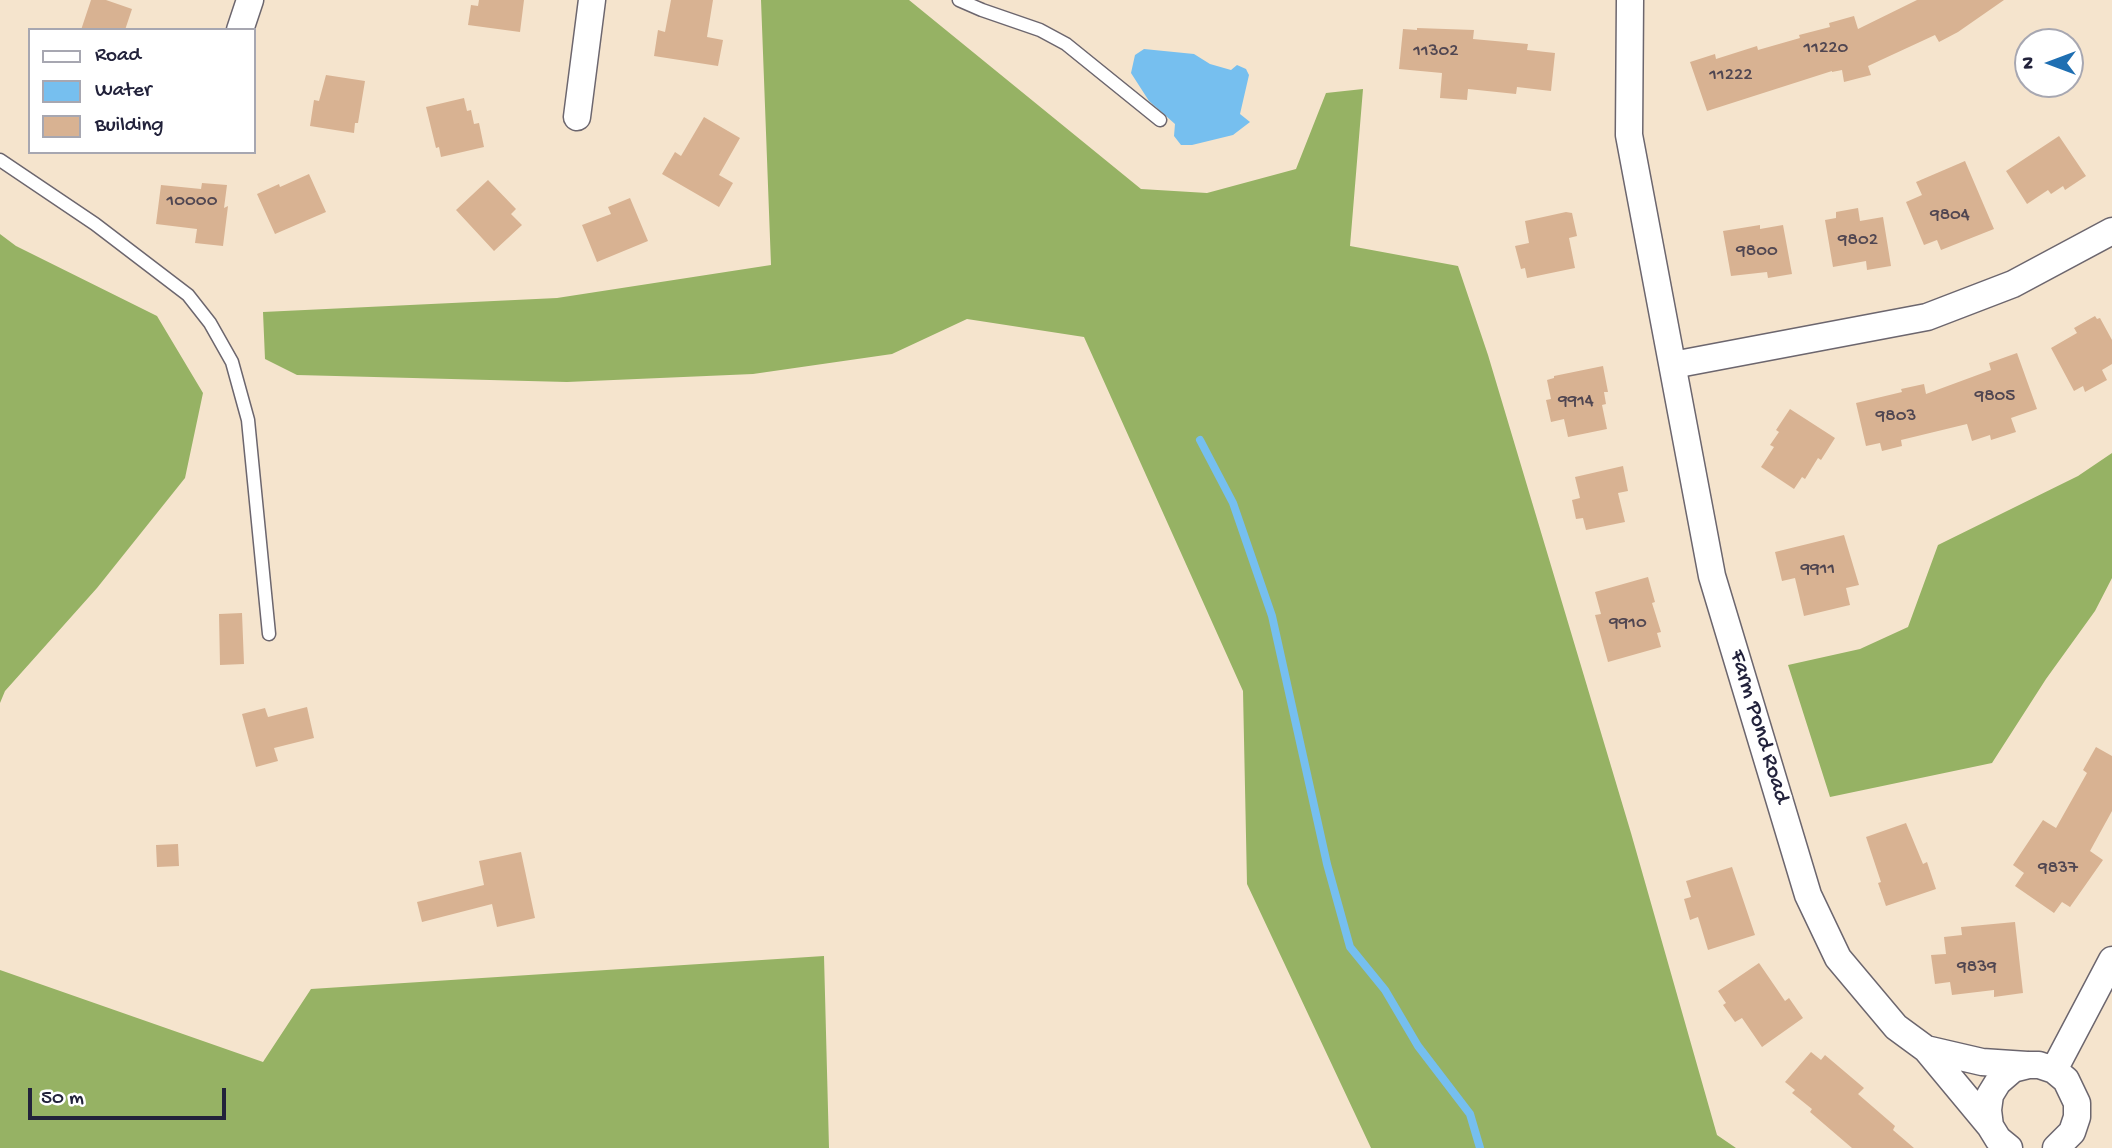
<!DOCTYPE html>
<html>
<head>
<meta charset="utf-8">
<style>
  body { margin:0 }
  #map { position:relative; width:2112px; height:1148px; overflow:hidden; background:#f5e4cd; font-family:"Gochi Hand",sans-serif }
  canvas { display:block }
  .legend { position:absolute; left:28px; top:28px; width:228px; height:126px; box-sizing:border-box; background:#fff; border:2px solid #a7a7b1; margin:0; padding:9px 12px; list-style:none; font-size:21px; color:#22223b }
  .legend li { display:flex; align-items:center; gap:14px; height:35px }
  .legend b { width:35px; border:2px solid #a7a7b1 }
  .north { position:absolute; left:2014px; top:28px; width:70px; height:70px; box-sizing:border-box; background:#fff; border:2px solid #a7a7b1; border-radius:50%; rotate:270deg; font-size:19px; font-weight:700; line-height:28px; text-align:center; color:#22223b }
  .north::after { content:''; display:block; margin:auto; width:24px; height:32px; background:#1f6fb2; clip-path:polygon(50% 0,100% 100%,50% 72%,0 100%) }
  .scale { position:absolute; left:28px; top:1088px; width:198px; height:32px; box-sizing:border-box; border:4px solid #22223b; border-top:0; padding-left:9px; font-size:21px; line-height:24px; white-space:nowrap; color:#22223b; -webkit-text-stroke:5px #fff; paint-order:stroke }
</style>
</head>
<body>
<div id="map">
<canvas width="2112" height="1148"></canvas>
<ul class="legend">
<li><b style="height:9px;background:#fff"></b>Road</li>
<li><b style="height:19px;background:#76bfef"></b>Water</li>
<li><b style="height:19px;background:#d8b292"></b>Building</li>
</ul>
<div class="north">N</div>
<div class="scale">50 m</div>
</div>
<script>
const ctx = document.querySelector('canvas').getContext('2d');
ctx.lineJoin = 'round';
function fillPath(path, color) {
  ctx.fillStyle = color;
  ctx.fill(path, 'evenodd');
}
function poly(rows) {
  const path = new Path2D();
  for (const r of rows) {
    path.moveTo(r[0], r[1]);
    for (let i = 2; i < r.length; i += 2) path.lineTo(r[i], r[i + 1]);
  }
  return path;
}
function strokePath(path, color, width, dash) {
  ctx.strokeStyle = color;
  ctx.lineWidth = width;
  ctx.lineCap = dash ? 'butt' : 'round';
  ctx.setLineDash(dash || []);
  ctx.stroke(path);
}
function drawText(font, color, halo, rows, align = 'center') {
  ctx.font = font + ' "Gochi Hand",sans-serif';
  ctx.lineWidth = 5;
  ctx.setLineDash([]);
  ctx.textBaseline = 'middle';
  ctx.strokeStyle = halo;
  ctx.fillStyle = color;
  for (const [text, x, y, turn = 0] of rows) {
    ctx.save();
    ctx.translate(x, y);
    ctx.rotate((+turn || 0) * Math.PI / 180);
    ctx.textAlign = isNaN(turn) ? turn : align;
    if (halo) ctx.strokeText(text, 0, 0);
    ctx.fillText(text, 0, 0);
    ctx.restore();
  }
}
fillPath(poly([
  [761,0,909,0,1141,189,1207,193,1296,169,1326,93,1363,89,1350,246,1458,266,1488,355,1631,833,1717,1135,1736,1148,1371,1148,1247,884,1243,691,1084,337,967,319,892,354,753,374,567,382,297,375,265,359,263,312,557,298,771,265],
  [0,234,16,246,157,316,203,393,185,478,97,588,5,691,0,703],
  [2112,453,2112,578,2095,611,2046,679,1992,763,1830,797,1788,665,1860,649,1908,627,1938,545,2078,476],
  [824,956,829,1148,0,1148,0,970,263,1062,311,989]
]), '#96b264');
fillPath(poly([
  [1144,49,1194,54,1210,64,1231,70,1237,65,1246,69,1249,75,1240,114,1250,122,1233,135,1192,145,1181,145,1174,136,1175,124,1149,101,1131,73,1135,55]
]), '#76bfef');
strokePath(poly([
  [1200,440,1233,503,1272,616,1327,864,1350,947,1385,990,1418,1046,1470,1114,1480,1148]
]), '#76bfef', 8);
fillPath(poly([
  [91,0,106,0,132,9,125,30,81,30],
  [479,0,524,0,520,32,468,25,471,5,478,6],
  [671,0,713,0,707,37,723,40,718,66,654,56,658,30,665,32],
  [1917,0,2004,0,1958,32,1939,42,1935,35,1868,66,1871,75,1844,82,1842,70,1832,72,1832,71,1707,111,1690,62,1715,54,1716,59,1757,46,1758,50,1800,38,1799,35,1830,27,1829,23,1854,16,1858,29],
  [1417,28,1474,30,1473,39,1528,44,1527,50,1555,53,1551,91,1517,87,1516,94,1468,89,1467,100,1440,98,1442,73,1399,69,1403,29,1417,30],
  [326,75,365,81,358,123,355,123,354,133,310,126,314,100,319,101],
  [464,98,467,111,471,110,474,124,479,123,484,147,441,157,439,147,436,148,426,107],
  [704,117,740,138,719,175,733,183,719,207,662,174,675,152,681,156],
  [2059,136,2086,176,2065,190,2063,186,2051,194,2048,190,2027,204,2006,171],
  [1965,161,1994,229,1941,250,1937,240,1924,245,1906,202,1922,195,1916,182],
  [309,174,326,212,275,234,257,194,279,184,280,187],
  [488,180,516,209,511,214,522,225,494,251,456,210],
  [202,183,227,185,224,208,228,206,223,246,195,243,197,229,156,224,161,185,201,189],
  [630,198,648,241,597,262,582,225,611,214,608,207],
  [1858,208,1860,221,1883,217,1891,266,1867,270,1866,261,1833,267,1825,220,1836,218,1836,212],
  [1566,212,1572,213,1577,236,1569,238,1575,268,1527,278,1525,268,1521,269,1515,246,1529,243,1525,221],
  [1760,225,1760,229,1783,225,1792,274,1768,278,1767,272,1731,276,1723,231],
  [2095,316,2097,319,2100,318,2112,340,2112,364,2102,370,2107,380,2085,392,2083,386,2074,391,2051,348,2077,333,2074,328],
  [2017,353,2037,409,2011,418,2016,432,1991,440,1990,435,1972,441,1967,424,1901,440,1902,446,1882,451,1880,443,1866,446,1856,403,1902,392,1901,389,1924,384,1926,394,1991,370,1989,363],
  [1603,366,1608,392,1604,392,1606,404,1602,405,1607,429,1568,437,1564,419,1551,422,1546,400,1551,399,1547,380,1554,378,1554,376],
  [1790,409,1835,438,1821,460,1818,458,1805,479,1802,477,1794,489,1761,467,1774,447,1770,445,1779,432,1776,430],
  [1623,466,1628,491,1618,493,1625,522,1586,530,1583,518,1576,519,1572,500,1580,498,1575,477],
  [1844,535,1859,585,1846,588,1850,605,1804,616,1795,578,1782,581,1775,552],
  [1648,577,1655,602,1652,603,1661,632,1657,633,1661,647,1608,662,1595,615,1601,614,1595,592],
  [242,613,244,664,220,665,219,614],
  [307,707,314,738,274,748,278,761,256,767,242,714,265,708,268,717],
  [2096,747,2112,756,2112,811,2090,851,2103,860,2070,907,2062,902,2054,913,2015,886,2024,873,2013,865,2043,820,2056,828,2087,773,2083,770],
  [1906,823,1923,864,1927,862,1936,889,1886,906,1878,883,1881,882,1866,837],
  [178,844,179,866,157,867,156,845],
  [521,852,535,918,497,927,492,904,422,922,417,902,484,885,479,861],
  [1732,867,1755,935,1708,950,1698,917,1690,920,1684,899,1691,897,1686,881],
  [2015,922,2023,993,1994,997,1994,990,1952,995,1950,982,1935,984,1931,955,1946,954,1944,937,1962,935,1961,927],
  [1759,963,1785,1001,1789,998,1803,1018,1762,1047,1742,1018,1735,1022,1723,1005,1726,1003,1718,991],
  [1811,1052,1821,1060,1825,1055,1864,1088,1858,1094,1895,1126,1893,1130,1914,1148,1852,1148,1810,1112,1812,1109,1792,1093,1795,1090,1785,1082]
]), '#d8b292');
const lane = poly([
  [959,0,982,10,1040,30,1066,44,1160,120],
  [0,160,95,224,188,295,210,323,232,362,248,420,269,634]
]);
const street = poly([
  [1630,0,1629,135,1712,576,1808,895,1838,958,1896,1027,1926,1049],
  [240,30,250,0],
  [577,117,592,0],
  [1673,365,1927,317,2013,284,2112,231],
  [2054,1070,2112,960],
  [1990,1126,1926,1049,1982,1062,2027,1065],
  [2009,1148,1998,1139,1990,1126,1988,1110,1990,1095,1998,1082,2013,1069,2029,1065,2039,1065,2054,1070,2066,1080,2077,1103,2077,1117,2072,1132,2056,1148]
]);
strokePath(lane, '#6c666e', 15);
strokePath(street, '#6c666e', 29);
strokePath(lane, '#fff', 12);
strokePath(street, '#fff', 26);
drawText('19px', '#504651', null, [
  ["11220",1826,49],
  ["11302",1436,52],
  ["11222",1731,76],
  ["10000",192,202],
  ["9804",1950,216],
  ["9802",1858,241],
  ["9800",1757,252],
  ["9805",1995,397],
  ["9914",1576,402],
  ["9803",1896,417],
  ["9911",1818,570],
  ["9910",1628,624],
  ["9837",2058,869],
  ["9839",1977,968]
]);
drawText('23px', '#22223b', '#fff', [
  ["Farm Pond Road",1758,727,73]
]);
</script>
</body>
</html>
